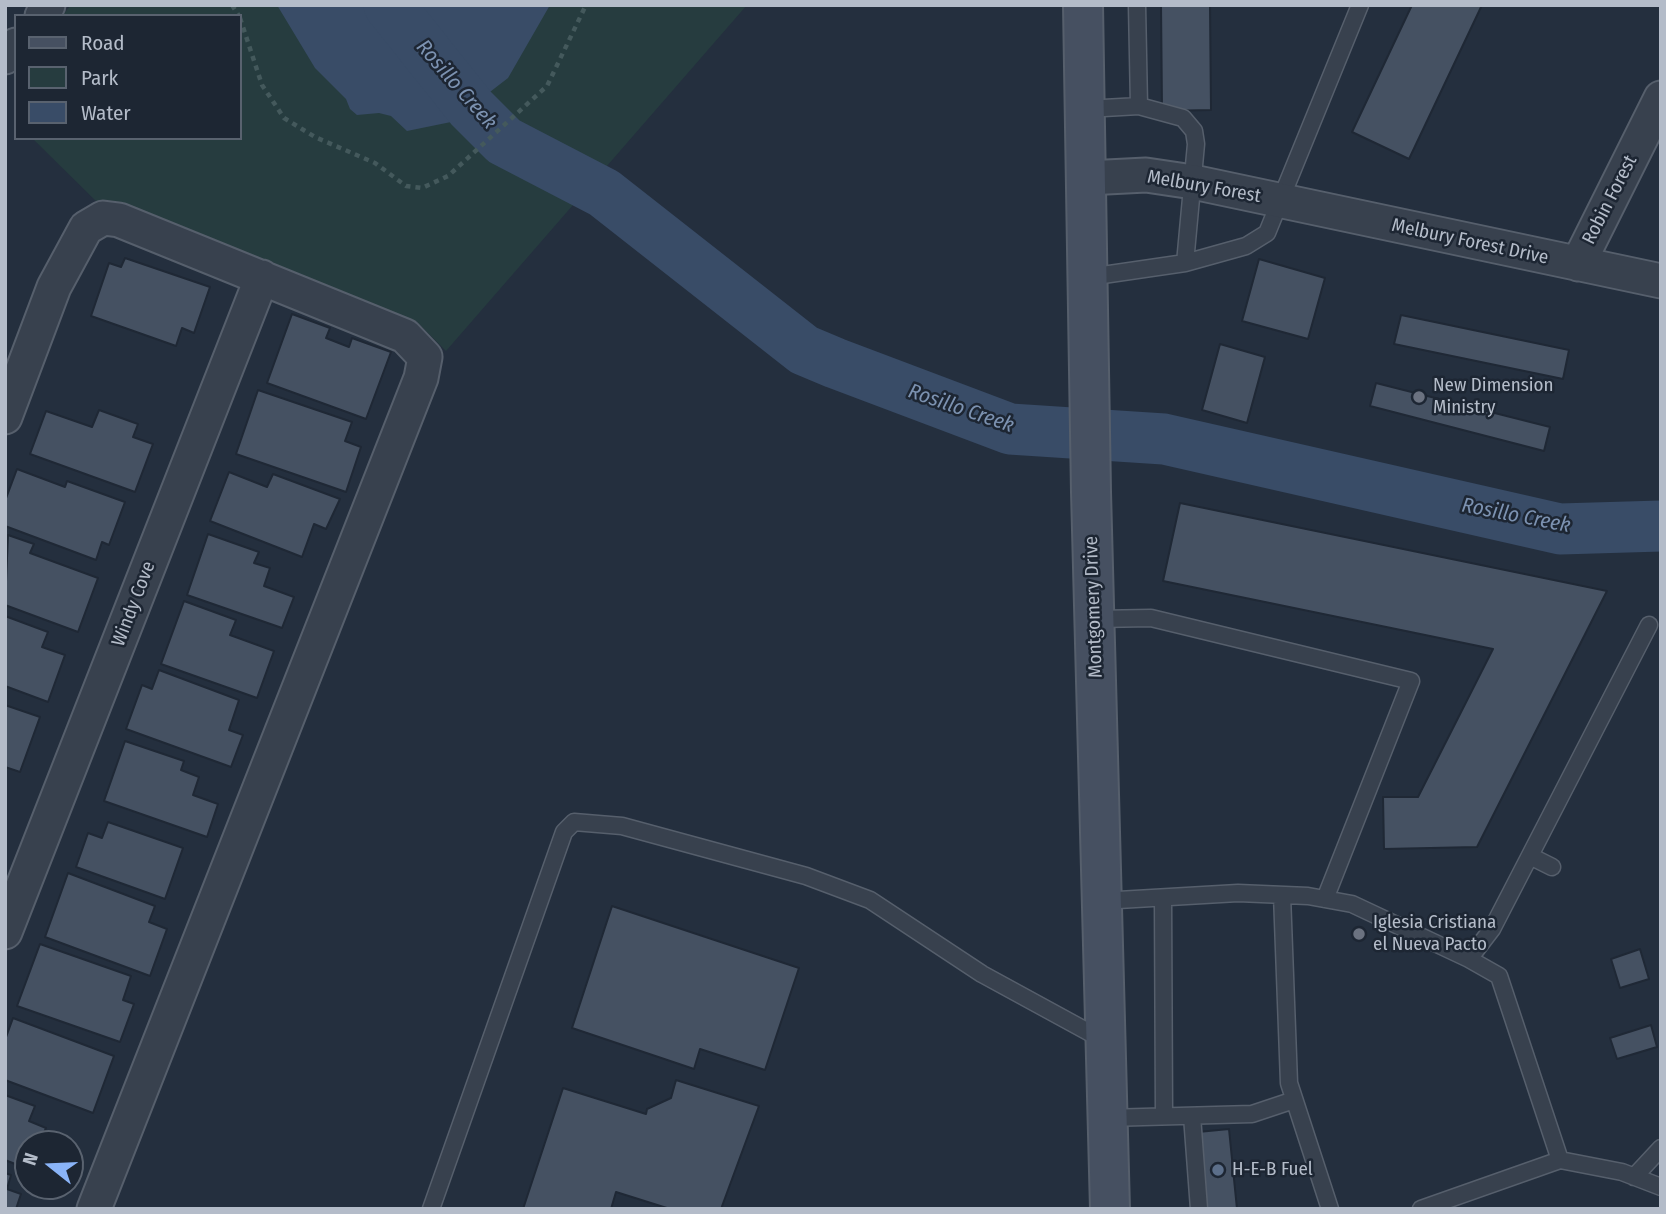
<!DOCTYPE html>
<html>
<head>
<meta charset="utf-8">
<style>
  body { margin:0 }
  #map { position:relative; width:1666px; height:1214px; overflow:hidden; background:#242f3e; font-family:"Fira Sans Condensed",sans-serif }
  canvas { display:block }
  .frame { position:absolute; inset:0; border:7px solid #b4bcc9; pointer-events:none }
  .legend { position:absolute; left:14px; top:14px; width:228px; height:126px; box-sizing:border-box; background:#1d2633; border:2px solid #59626f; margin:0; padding:9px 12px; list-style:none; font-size:21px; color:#b4bcc9 }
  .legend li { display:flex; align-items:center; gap:14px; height:35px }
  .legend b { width:35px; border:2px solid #59626f }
  .north { position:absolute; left:14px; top:1130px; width:70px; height:70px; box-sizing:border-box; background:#1d2633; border:2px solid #59626f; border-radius:50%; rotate:288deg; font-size:19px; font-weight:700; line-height:28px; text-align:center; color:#b4bcc9 }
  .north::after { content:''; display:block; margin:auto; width:24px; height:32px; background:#8ab4f8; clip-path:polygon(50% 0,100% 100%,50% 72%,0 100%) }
</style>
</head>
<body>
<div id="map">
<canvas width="1666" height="1214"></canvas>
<div class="frame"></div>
<ul class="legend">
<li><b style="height:9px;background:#465061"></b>Road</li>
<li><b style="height:19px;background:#263c3f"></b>Park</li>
<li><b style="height:19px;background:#394c67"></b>Water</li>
</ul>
<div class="north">N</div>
</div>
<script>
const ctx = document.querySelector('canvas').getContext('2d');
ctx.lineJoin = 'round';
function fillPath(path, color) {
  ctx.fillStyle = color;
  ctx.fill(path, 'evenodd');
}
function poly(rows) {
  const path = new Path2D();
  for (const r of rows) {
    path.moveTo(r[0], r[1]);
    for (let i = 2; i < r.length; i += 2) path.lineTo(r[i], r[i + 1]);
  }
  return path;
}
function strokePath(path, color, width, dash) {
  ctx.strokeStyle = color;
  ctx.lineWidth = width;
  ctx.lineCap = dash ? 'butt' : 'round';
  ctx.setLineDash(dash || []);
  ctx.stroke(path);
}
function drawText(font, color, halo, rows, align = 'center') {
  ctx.font = font + ' "Fira Sans Condensed",sans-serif';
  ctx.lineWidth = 5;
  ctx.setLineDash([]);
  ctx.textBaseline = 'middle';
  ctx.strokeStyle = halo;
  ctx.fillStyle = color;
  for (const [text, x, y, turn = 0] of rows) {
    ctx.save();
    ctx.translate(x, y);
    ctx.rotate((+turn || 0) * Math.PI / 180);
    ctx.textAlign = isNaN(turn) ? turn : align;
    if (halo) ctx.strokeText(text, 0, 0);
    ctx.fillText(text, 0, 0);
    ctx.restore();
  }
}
fillPath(poly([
  [71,5,747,5,446,351,417,322,127,211,103,208,32,138,240,138,240,16,62,16]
]), '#263c3f');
fillPath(poly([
  [277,5,550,5,508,78,451,122,407,131,391,116,379,113,357,115,350,109,346,99,315,68]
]), '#394c67');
strokePath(poly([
  [389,5,471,108,504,141,604,193,804,350,835,363,1010,429,1164,439,1560,529,1661,526]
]), '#394c67', 51);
const building = poly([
  [1161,5,1210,5,1211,110,1162,111,1161,5],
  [1412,5,1482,5,1409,159,1352,132,1412,5],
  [125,258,210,287,194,333,182,328,176,346,91,316,109,263,121,267,125,258],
  [1259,259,1325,278,1308,339,1242,321,1259,259],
  [292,314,330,328,326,338,349,347,352,338,391,352,366,419,267,383,292,314],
  [1401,315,1569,350,1563,379,1394,344,1401,315],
  [1220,344,1265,357,1247,423,1202,410,1220,344],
  [1376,383,1550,427,1544,451,1370,406,1376,383],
  [258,390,352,422,345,441,361,447,346,492,236,454,258,390],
  [99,410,138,424,133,437,153,444,135,492,30,454,46,411,92,427,99,410],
  [17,469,65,487,67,481,125,502,109,545,102,542,96,560,5,526,5,501,17,469],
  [229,472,267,487,273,474,340,499,326,529,314,524,302,557,210,521,229,472],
  [1180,503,1607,591,1477,847,1384,849,1383,797,1418,797,1493,649,1163,581,1180,503],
  [208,534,259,552,254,563,270,568,264,586,294,597,282,628,187,595,208,534],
  [8,535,34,544,30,553,98,578,78,632,5,605,8,535],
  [184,601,236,620,230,635,274,651,257,698,161,664,184,601],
  [5,616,48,632,42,647,65,655,48,702,5,686,5,616],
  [159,670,239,700,229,730,243,735,231,767,126,729,142,685,152,689,159,670],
  [5,705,40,717,20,772,5,767,5,705],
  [125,741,184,761,181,770,199,777,193,795,218,804,207,837,104,801,125,741],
  [108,822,183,848,165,899,76,867,88,833,102,838,108,822],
  [68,873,155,906,149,922,167,929,150,976,45,937,68,873],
  [612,906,799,968,765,1070,700,1049,694,1069,572,1028,612,906],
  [40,944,131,976,123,1000,134,1004,120,1042,17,1006,40,944],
  [1640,949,1649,979,1620,988,1611,959,1640,949],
  [13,1018,114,1056,93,1113,5,1080,5,1040,13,1018],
  [1651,1025,1657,1047,1617,1059,1610,1038,1651,1025],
  [676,1080,759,1106,721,1209,670,1209,616,1192,611,1209,523,1209,563,1088,646,1114,647,1109,671,1098,676,1080],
  [5,1095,35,1106,29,1121,46,1128,41,1140,51,1144,28,1144,28,1169,5,1160,5,1095],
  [1229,1129,1237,1209,1206,1209,1198,1132,1229,1129],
  [5,1173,11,1175,7,1189,21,1194,16,1209,5,1209,5,1173]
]);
fillPath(building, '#455162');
strokePath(building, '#1f2835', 2);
const service = poly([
  [1137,5,1139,106],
  [1086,109,1139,106,1183,118,1194,131,1196,144,1185,263,1089,277],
  [1185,263,1246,246,1267,233,1360,5],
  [1095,619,1151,618,1411,681,1325,899],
  [1530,856,1552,867],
  [1282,895,1289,1083,1330,1209],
  [1163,898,1164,1116],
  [1101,901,1238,893,1308,896,1352,904,1469,959,1499,976,1560,1160,1622,1172,1661,1187],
  [1469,959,1492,929,1649,625],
  [1192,1116,1199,1209],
  [1107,1118,1252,1114,1294,1100],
  [1634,1177,1661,1148],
  [431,1209,564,832,574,822,622,826,806,876,870,900,982,974,1103,1040],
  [1421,1209,1560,1160]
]);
const minor = poly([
  [42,16,48,5],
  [5,57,16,45],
  [1087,178,1146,175,1193,182,1661,281],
  [1578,264,1661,98],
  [5,417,54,287,86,228,103,218,119,220,405,336,425,357,421,378,94,1209],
  [5,932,262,277]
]);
const secondary = poly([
  [1083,5,1091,492,1110,1209]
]);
strokePath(service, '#565f6c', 19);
strokePath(minor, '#565f6c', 37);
strokePath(secondary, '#565f6c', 42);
strokePath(poly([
  [232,5,239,16],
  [240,18,262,85,284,118,315,137,375,163,406,186,422,188,448,176,547,86,586,5]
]), '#44595c', 4.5, [5, 5]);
strokePath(service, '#38414e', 16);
strokePath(minor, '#38414e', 33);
strokePath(secondary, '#465061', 38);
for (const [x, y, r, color] of [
  [1419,397,7,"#6b7280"],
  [1359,934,7,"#6b7280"],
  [1218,1170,7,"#5c6f8a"]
]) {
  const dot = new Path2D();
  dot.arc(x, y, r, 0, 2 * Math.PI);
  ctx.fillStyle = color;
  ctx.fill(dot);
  strokePath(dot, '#1d2633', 2.5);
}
drawText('19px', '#b4bcc9', '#1d2633', [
  ["Melbury Forest",1204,187,10],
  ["Robin Forest",1610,200,-63],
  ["Melbury Forest Drive",1470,242,12],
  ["Windy Cove",134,604,-69],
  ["Montgomery Drive",1094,607,-92]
]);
drawText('19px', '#b4bcc9', '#1d2633', [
  ["New Dimension",1433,386],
  ["Ministry",1433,408],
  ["Iglesia Cristiana",1373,923],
  ["el Nueva Pacto",1373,945],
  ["H-E-B Fuel",1232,1170]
], 'left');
drawText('italic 21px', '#7c92b1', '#1d2633', [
  ["Rosillo Creek",456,85,49],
  ["Rosillo Creek",961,409,19],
  ["Rosillo Creek",1516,516,11]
]);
</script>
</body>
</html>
